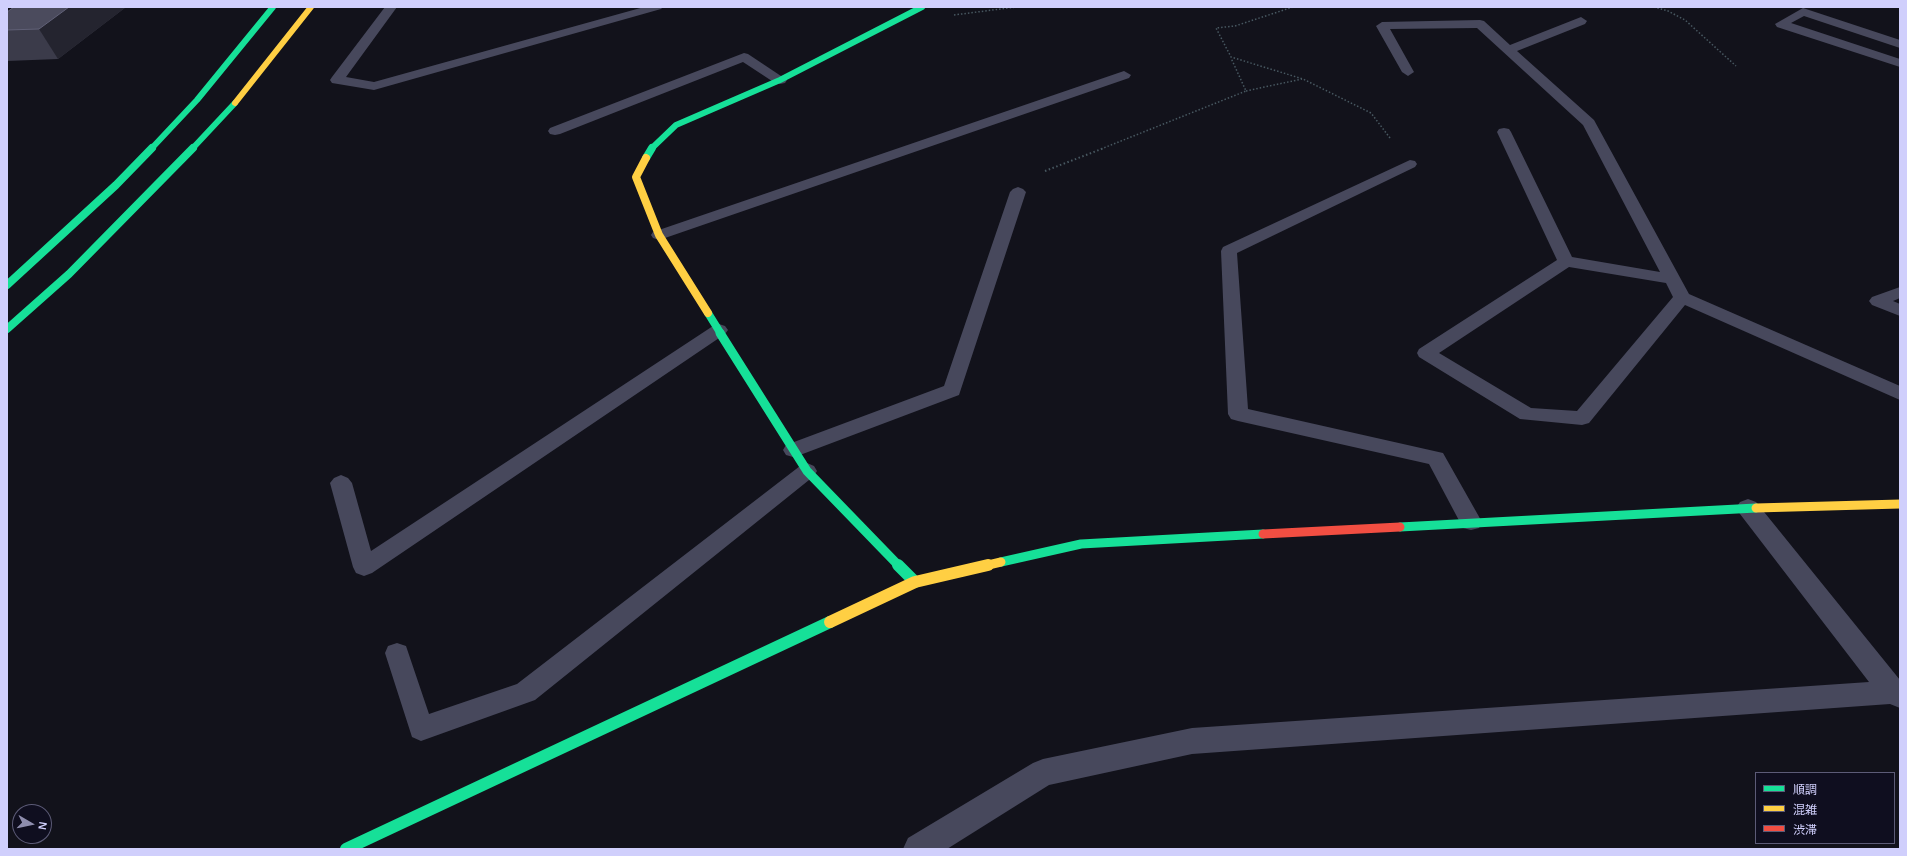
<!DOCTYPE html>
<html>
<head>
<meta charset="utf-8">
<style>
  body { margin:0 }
  #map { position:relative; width:1907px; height:856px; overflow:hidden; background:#12121b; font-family:Helvetica,"Noto Sans JP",sans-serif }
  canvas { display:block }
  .frame { position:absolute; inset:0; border:8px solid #d0cffc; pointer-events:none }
  .legend { position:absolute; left:1755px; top:772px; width:140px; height:72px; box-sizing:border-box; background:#0f0e1f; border:1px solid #5c5b77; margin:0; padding:5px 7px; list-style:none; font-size:12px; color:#d0cffc }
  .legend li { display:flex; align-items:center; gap:8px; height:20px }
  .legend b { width:20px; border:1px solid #5c5b77 }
  .north { position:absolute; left:12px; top:804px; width:40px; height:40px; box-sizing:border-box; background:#0f0e1f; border:1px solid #5c5b77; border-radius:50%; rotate:99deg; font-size:11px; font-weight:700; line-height:16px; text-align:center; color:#d0cffc }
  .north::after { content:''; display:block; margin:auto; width:14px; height:18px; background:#8e8dad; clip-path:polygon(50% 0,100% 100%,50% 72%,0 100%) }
</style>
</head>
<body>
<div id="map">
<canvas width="1907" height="856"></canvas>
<div class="frame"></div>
<ul class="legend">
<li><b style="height:5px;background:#16e098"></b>順調</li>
<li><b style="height:5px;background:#ffcf43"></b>混雑</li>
<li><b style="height:5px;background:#f24e42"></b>渋滞</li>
</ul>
<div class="north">N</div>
</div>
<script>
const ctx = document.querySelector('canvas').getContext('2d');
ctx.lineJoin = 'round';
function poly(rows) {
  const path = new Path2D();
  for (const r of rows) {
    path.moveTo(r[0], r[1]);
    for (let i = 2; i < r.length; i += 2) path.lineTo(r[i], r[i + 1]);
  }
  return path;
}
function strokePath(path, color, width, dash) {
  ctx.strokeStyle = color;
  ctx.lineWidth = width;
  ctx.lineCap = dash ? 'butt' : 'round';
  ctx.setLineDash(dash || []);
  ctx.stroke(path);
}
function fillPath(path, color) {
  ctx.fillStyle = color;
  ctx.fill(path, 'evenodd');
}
strokePath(poly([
  [1293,7,1235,26,1216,28,1231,57,1303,79,1371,113,1390,138],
  [1654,7,1668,11,1685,20,1736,66],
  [954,15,1016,7],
  [1246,91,1302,79],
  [1101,149,1246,91,1231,58]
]), '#485861', 1.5, [1.5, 2]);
strokePath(poly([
  [1045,171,1104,148]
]), '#485861', 2, [1.5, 2.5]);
fillPath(poly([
  [385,7,397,7,346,77,374,82,644,7,663,7,661,9,374,90,332,83,330,80,332,77,385,7],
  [1803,8,1900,40,1900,48,1804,16,1791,23,1900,59,1900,67,1777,27,1775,24,1803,8],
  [1581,17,1587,21,1585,24,1517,51,1594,120,1689,294,1900,386,1900,400,1685,305,1589,423,1582,425,1520,419,1419,357,1417,353,1419,349,1557,260,1497,132,1499,129,1504,128,1509,129,1511,132,1572,257,1660,272,1583,125,1477,28,1390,29,1414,72,1408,76,1402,72,1376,26,1382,22,1480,20,1484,21,1510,45,1581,17],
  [1569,267,1666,283,1673,297,1577,411,1531,408,1439,353,1569,267],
  [744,53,748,54,787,80,785,83,780,84,775,83,743,62,560,134,555,135,550,134,548,131,550,128,744,53],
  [1124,71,1131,75,1129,78,665,238,659,240,653,238,651,235,653,232,1124,71],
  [1410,160,1415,161,1417,164,1415,167,1237,253,1248,409,1443,453,1482,522,1479,528,1471,530,1463,528,1429,464,1238,421,1231,419,1228,414,1221,251,1223,247,1410,160],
  [1018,187,1023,189,1026,192,959,395,800,455,793,457,786,455,783,450,786,445,944,386,1010,192,1013,189,1018,187],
  [1900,287,1900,298,1893,301,1900,304,1900,316,1872,305,1869,301,1872,297,1900,287],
  [719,324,725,326,728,330,725,334,372,573,364,576,356,573,353,567,330,483,334,478,341,475,348,478,352,483,371,551,713,326,719,324],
  [807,463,814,466,817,471,814,476,535,700,421,741,412,737,385,653,388,646,397,643,406,646,429,714,517,684,800,466,807,463]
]), '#47485c');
fillPath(poly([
  [1748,499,1756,502,1900,680,1900,708,1890,704,1192,754,1049,785,947,849,903,849,908,838,1033,763,1043,759,1192,728,1869,682,1740,514,1736,508,1740,502,1748,499]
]), '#47485c');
strokePath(poly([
  [151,149,197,100,273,7],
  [192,149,235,103],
  [651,149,676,125,780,80,922,7]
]), '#16e098', 6);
strokePath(poly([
  [646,158,652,148],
  [7,285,116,185,152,148],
  [708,313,721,334],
  [7,329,69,274,193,148]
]), '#16e098', 8);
strokePath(poly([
  [720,333,807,471,899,566],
  [1400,527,1756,508],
  [1001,562,1081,544,1263,534]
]), '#16e098', 9);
strokePath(poly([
  [898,565,915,582],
  [346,849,830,622]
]), '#16e098', 12);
strokePath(poly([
  [235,103,311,7]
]), '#ffcf43', 6);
strokePath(poly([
  [646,158,636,177,659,235,708,313]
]), '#ffcf43', 8);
strokePath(poly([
  [1756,508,1900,504],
  [984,566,1001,562]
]), '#ffcf43', 9);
strokePath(poly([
  [830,622,915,582,988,565]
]), '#ffcf43', 12);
strokePath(poly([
  [1263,534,1400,527]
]), '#f24e42', 9);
fillPath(poly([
  [14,7,126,7,58,59,7,61,7,12]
]), '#3b3b4a');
fillPath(poly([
  [69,7,126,7,58,59,39,29]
]), '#24242f');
const building = poly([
  [14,7,69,7,39,29,7,30,7,12,14,7]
]);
fillPath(building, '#4b4b5d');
strokePath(building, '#606076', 1);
</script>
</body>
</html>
